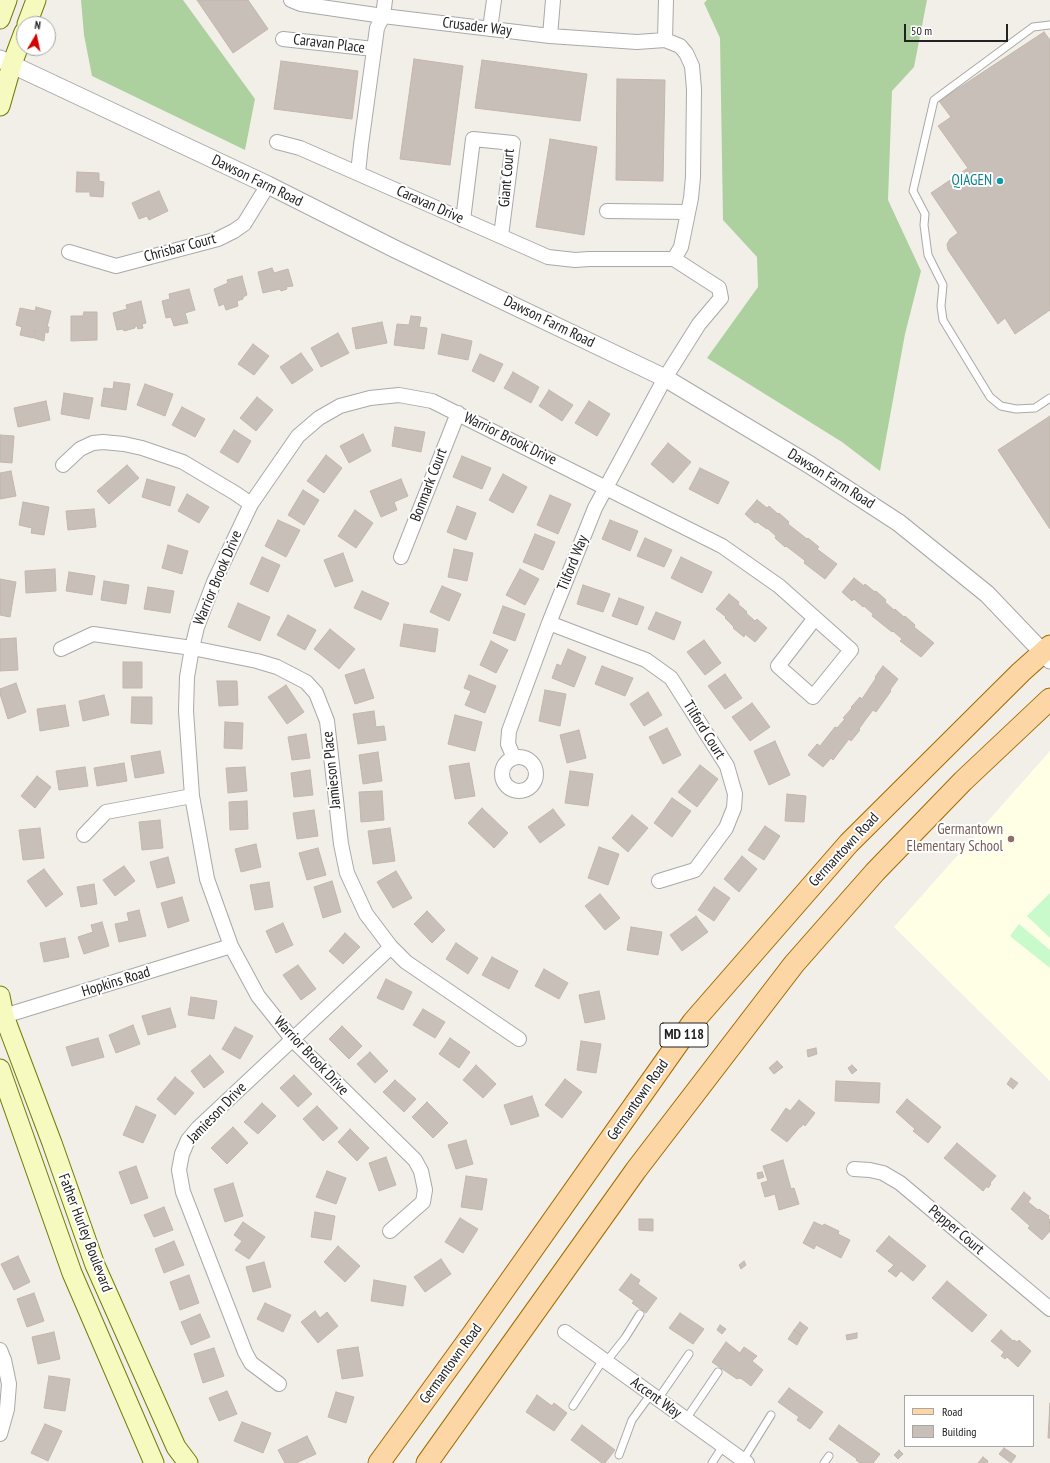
<!DOCTYPE html>
<html>
<head>
<meta charset="utf-8">
<style>
  body { margin:0 }
  #map { position:relative; width:1050px; height:1463px; overflow:hidden; background:#f2efe9; font-family:"PT Sans Narrow",sans-serif }
  canvas { display:block }
  .legend { position:absolute; left:904px; top:1395px; width:130px; height:52px; box-sizing:border-box; background:#fff; border:1px solid #a7a7a7; margin:0; padding:5px 7px; list-style:none; font-size:12px; color:#222 }
  .legend li { display:flex; align-items:center; gap:8px; height:20px }
  .legend b { width:20px; border:1px solid #a7a7a7 }
  .north { position:absolute; left:16px; top:16px; width:40px; height:40px; box-sizing:border-box; background:#fff; border:1px solid #a7a7a7; border-radius:50%; rotate:9deg; font-size:11px; font-weight:700; line-height:16px; text-align:center; color:#222 }
  .north::after { content:''; display:block; margin:auto; width:14px; height:18px; background:#d40000; clip-path:polygon(50% 0,100% 100%,50% 72%,0 100%) }
  .scale { position:absolute; left:904px; top:24px; width:104px; height:18px; box-sizing:border-box; border:2px solid #222; border-top:0; padding-left:5px; font-size:12px; line-height:14px; white-space:nowrap; color:#222; -webkit-text-stroke:3px #fff; paint-order:stroke }
</style>
</head>
<body>
<div id="map">
<canvas width="1050" height="1463"></canvas>
<ul class="legend">
<li><b style="height:5px;background:#fcd6a4"></b>Road</li>
<li><b style="height:11px;background:#c7bfb8"></b>Building</li>
</ul>
<div class="north">N</div>
<div class="scale">50 m</div>
</div>
<script>
const ctx = document.querySelector('canvas').getContext('2d');
ctx.lineJoin = 'round';
function fillPath(path, color) {
  ctx.fillStyle = color;
  ctx.fill(path, 'evenodd');
}
function poly(rows) {
  const path = new Path2D();
  for (const r of rows) {
    if (r.length === 3) {
      path.moveTo(r[0] + r[2], r[1]);
      path.arc(r[0], r[1], r[2], 0, 2 * Math.PI);
      continue;
    }
    path.moveTo(r[0], r[1]);
    for (let i = 2; i < r.length; i += 2) path.lineTo(r[i], r[i + 1]);
  }
  return path;
}
function strokePath(path, color, width, dash) {
  ctx.strokeStyle = color;
  ctx.lineWidth = width;
  ctx.lineCap = dash ? 'butt' : 'round';
  ctx.setLineDash(dash || []);
  ctx.stroke(path);
}
function drawText(font, color, halo, rows, align = 'center') {
  ctx.font = font + ' "PT Sans Narrow",sans-serif';
  ctx.lineWidth = 4;
  ctx.setLineDash([]);
  ctx.textBaseline = 'middle';
  ctx.strokeStyle = halo;
  ctx.fillStyle = color;
  for (const [text, x, y, turn = 0] of rows) {
    ctx.save();
    ctx.translate(x, y);
    ctx.rotate((+turn || 0) * Math.PI / 180);
    ctx.textAlign = isNaN(turn) ? turn : align;
    if (halo) ctx.strokeText(text, 0, 0);
    ctx.fillText(text, 0, 0);
    ctx.restore();
  }
}
fillPath(poly([
  [1050,751,1050,1081,894,927]
]), '#ffffe5');
fillPath(poly([
  [81,0,183,0,255,99,245,150,92,76,84,35],
  [707,0,927,0,914,67,892,91,888,200,921,271,905,334,880,471,842,442,707,358,758,287,757,257,723,220,720,38,704,3]
]), '#add19e');
fillPath(poly([
  [1050,893,1050,938,1027,916],
  [1019,924,1050,950,1050,968,1010,936]
]), '#c8facc');
const building = poly([
  [197,0,248,0,268,29,233,53,197,0],
  [1044,32,1050,40,1050,310,1015,334,1005,318,998,324,948,250,947,244,950,239,958,233,931,193,968,168,938,126,951,117,939,101,1044,32],
  [414,59,463,66,450,165,400,159,414,59],
  [482,60,587,74,580,121,475,108,482,60],
  [281,61,358,71,352,119,274,109,281,61],
  [617,79,665,80,663,181,616,180,617,79],
  [550,139,597,147,584,235,536,227,550,139],
  [77,172,99,173,99,181,104,182,103,197,90,196,90,192,76,192,77,172],
  [159,191,168,211,149,220,147,216,139,219,132,203,159,191],
  [272,268,274,273,288,269,293,286,286,287,287,289,281,291,280,289,263,293,258,272,272,268],
  [242,276,247,295,243,297,243,299,237,301,238,306,226,310,224,304,219,306,214,289,228,283,227,280,242,276],
  [189,289,195,310,185,313,188,323,174,326,171,317,166,318,162,301,170,299,169,294,189,289],
  [141,301,146,323,142,324,143,328,138,329,137,326,135,326,135,328,124,331,123,329,117,330,113,313,127,309,126,305,141,301],
  [36,307,51,311,47,327,49,327,48,333,45,332,44,341,34,338,36,330,35,330,33,338,20,335,22,327,16,325,20,308,35,311,36,307],
  [84,312,97,312,97,340,71,341,71,316,83,316,84,312],
  [411,316,421,317,419,327,427,328,424,349,394,345,397,324,409,325,411,316],
  [382,322,387,343,356,349,352,328,382,322],
  [338,333,349,353,321,367,311,348,338,333],
  [442,334,472,341,468,360,438,354,442,334],
  [253,344,269,356,254,375,238,364,253,344],
  [301,353,313,370,292,384,280,367,301,353],
  [480,354,503,364,494,382,472,371,480,354],
  [513,372,539,387,531,403,504,388,513,372],
  [114,382,130,384,126,410,101,406,104,388,113,389,114,382],
  [145,384,173,394,165,416,137,405,145,384],
  [549,390,573,405,562,421,539,406,549,390],
  [64,393,93,398,89,419,61,414,64,393],
  [257,397,273,410,256,431,240,418,257,397],
  [46,401,50,420,18,427,14,408,46,401],
  [589,401,610,414,597,436,575,423,589,401],
  [182,407,205,419,195,437,172,425,182,407],
  [1050,416,1050,529,998,450,1050,416],
  [395,427,425,432,421,452,392,446,395,427],
  [234,430,251,441,238,463,220,452,234,430],
  [363,434,371,451,349,463,340,446,363,434],
  [0,435,14,436,12,463,0,462,0,435],
  [668,443,691,462,673,483,651,464,668,443],
  [326,455,342,468,324,493,307,481,326,455],
  [462,456,491,468,482,489,453,477,462,456],
  [127,465,139,478,109,504,97,491,127,465],
  [700,468,729,482,718,504,689,489,700,468],
  [11,471,16,496,0,499,0,473,11,471],
  [503,474,527,487,513,513,489,500,503,474],
  [147,479,175,487,170,506,142,497,147,479],
  [401,479,408,496,394,502,397,510,381,517,370,491,401,479],
  [303,490,319,500,304,525,288,515,303,490],
  [187,494,209,507,199,523,178,511,187,494],
  [550,495,571,504,558,534,537,525,550,495],
  [757,500,767,508,769,506,778,514,779,513,789,522,788,524,807,539,808,538,819,547,817,549,837,564,825,579,804,563,805,561,803,559,786,546,785,547,775,538,776,536,767,528,767,529,757,522,755,523,745,514,757,500],
  [23,502,49,507,44,535,31,533,32,528,19,525,23,502],
  [457,506,476,513,466,540,447,532,457,506],
  [94,509,96,527,68,530,66,511,94,509],
  [355,510,373,523,356,548,338,536,355,510],
  [278,520,300,530,286,557,265,546,278,520],
  [610,520,638,531,630,551,602,539,610,520],
  [535,534,555,542,543,570,523,562,535,534],
  [645,538,672,550,664,567,637,556,645,538],
  [168,545,188,551,182,574,162,568,168,545],
  [454,549,473,553,467,581,448,577,454,549],
  [343,553,353,581,335,587,324,560,343,553],
  [262,557,280,565,268,592,250,584,262,557],
  [681,557,712,572,702,593,671,578,681,557],
  [55,569,56,591,26,593,25,571,55,569],
  [520,569,539,579,525,605,506,595,520,569],
  [69,572,95,576,92,595,66,591,69,572],
  [854,578,864,586,865,584,875,592,876,591,886,600,885,602,894,610,895,609,904,617,905,616,915,625,914,627,934,643,921,657,900,641,902,639,893,631,892,632,872,616,873,614,864,606,863,607,854,599,852,601,842,592,854,578],
  [0,579,16,582,10,617,0,615,0,579],
  [104,581,129,585,126,604,101,600,104,581],
  [583,585,610,594,603,612,577,604,583,585],
  [442,586,461,594,449,621,430,612,442,586],
  [148,587,174,591,170,613,144,609,148,587],
  [362,591,389,603,381,620,354,608,362,591],
  [729,594,739,602,738,604,747,612,746,613,755,621,757,619,767,628,755,642,745,634,744,637,733,628,734,627,725,618,726,617,716,609,729,594],
  [619,598,644,607,637,625,612,616,619,598],
  [238,603,270,617,260,641,228,627,238,603],
  [503,606,525,614,515,641,493,633,503,606],
  [656,612,681,622,674,640,648,629,656,612],
  [288,615,316,630,305,650,277,635,288,615],
  [404,624,438,629,435,652,400,646,404,624],
  [330,629,355,649,339,669,314,649,330,629],
  [16,638,18,670,0,671,0,639,16,638],
  [704,640,721,663,705,675,687,652,704,640],
  [491,641,508,650,496,673,480,665,491,641],
  [568,649,586,657,574,687,552,678,557,664,561,666,568,649],
  [123,662,142,662,142,688,123,688,123,662],
  [602,666,633,678,625,696,595,684,602,666],
  [883,666,898,679,890,690,891,691,876,712,873,710,866,719,859,729,860,730,851,741,849,739,833,760,831,758,823,767,808,755,817,744,820,746,835,727,837,728,845,719,843,718,852,708,851,707,853,705,860,697,862,699,876,678,875,677,883,666],
  [364,669,374,698,355,704,345,675,364,669],
  [725,674,742,698,725,709,708,686,725,674],
  [469,675,496,686,485,713,465,705,471,691,464,688,469,675],
  [217,681,237,681,238,705,219,706,217,681],
  [16,683,26,712,8,719,0,694,0,689,16,683],
  [286,685,304,712,287,724,268,697,286,685],
  [545,690,566,694,560,726,539,721,545,690],
  [648,692,662,715,644,726,630,704,648,692],
  [104,695,109,715,83,721,79,701,104,695],
  [132,697,152,697,152,724,131,723,132,697],
  [752,703,770,727,750,741,732,717,752,703],
  [65,705,69,726,40,731,37,709,65,705],
  [374,711,376,727,384,726,386,740,358,744,353,714,374,711],
  [455,715,482,722,475,751,448,744,455,715],
  [225,722,243,723,242,749,224,748,225,722],
  [667,728,681,755,663,764,649,737,667,728],
  [579,730,586,758,567,763,560,735,579,730],
  [306,734,310,758,292,760,288,737,306,734],
  [775,741,790,775,769,785,754,751,775,741],
  [160,751,164,773,135,778,131,756,160,751],
  [378,752,382,781,363,784,359,755,378,752],
  [124,763,127,781,97,786,94,768,124,763],
  [469,763,475,796,455,799,449,766,469,763],
  [700,765,718,779,697,807,678,792,700,765],
  [85,767,88,786,59,790,56,771,85,767],
  [245,767,247,791,228,793,226,768,245,767],
  [310,770,313,795,294,797,291,773,310,770],
  [570,771,593,774,588,806,565,803,570,771],
  [37,776,51,787,35,808,21,796,37,776],
  [382,791,384,820,361,822,359,792,382,791],
  [787,794,806,796,804,822,785,821,787,794],
  [672,798,691,811,672,837,654,823,672,798],
  [247,801,248,829,230,830,229,802,247,801],
  [482,808,508,833,494,848,468,823,482,808],
  [553,809,565,825,540,843,528,827,553,809],
  [314,810,318,836,297,839,293,813,314,810],
  [632,815,648,828,628,852,612,838,632,815],
  [160,820,163,848,142,850,139,822,160,820],
  [765,826,780,836,764,860,748,850,765,826],
  [40,828,44,858,23,860,19,830,40,828],
  [390,828,395,861,373,864,368,831,390,828],
  [256,844,261,867,241,872,235,849,256,844],
  [599,847,619,854,608,885,588,878,599,847],
  [318,848,326,875,307,880,299,853,318,848],
  [742,856,757,869,739,892,724,879,742,856],
  [168,857,175,883,157,888,150,862,168,857],
  [124,866,135,881,115,896,103,880,124,866],
  [44,869,63,894,46,907,27,881,44,869],
  [396,871,412,898,393,908,377,882,396,871],
  [332,881,341,912,323,918,314,887,332,881],
  [269,882,273,907,255,910,250,885,269,882],
  [94,884,97,904,81,907,77,887,94,884],
  [714,887,730,898,714,921,698,910,714,887],
  [600,894,620,918,605,930,585,906,600,894],
  [182,897,189,921,168,928,161,903,182,897],
  [139,910,146,936,119,942,115,924,129,921,127,913,139,910],
  [427,911,445,930,432,943,414,924,427,911],
  [696,916,708,932,682,951,670,935,696,916],
  [102,922,109,946,84,954,78,937,93,932,91,925,102,922],
  [283,923,293,945,276,953,266,931,283,923],
  [631,927,662,932,658,955,627,950,631,927],
  [345,933,360,947,343,964,329,951,345,933],
  [65,938,69,957,44,962,40,943,65,938],
  [456,943,478,958,468,974,446,959,456,943],
  [492,957,518,971,509,989,482,975,492,957],
  [298,965,316,989,301,1000,283,975,298,965],
  [544,969,568,983,559,999,535,986,544,969],
  [386,979,412,992,403,1010,377,998,386,979],
  [599,991,605,1019,585,1023,579,995,599,991],
  [191,997,217,1001,214,1019,188,1015,191,997],
  [170,1008,176,1027,148,1035,142,1016,170,1008],
  [423,1009,445,1022,435,1038,413,1025,423,1009],
  [133,1025,140,1044,116,1053,109,1035,133,1025],
  [342,1026,362,1046,349,1059,329,1039,342,1026],
  [235,1027,253,1036,240,1059,222,1049,235,1027],
  [98,1038,104,1057,72,1066,66,1047,98,1038],
  [450,1038,470,1052,459,1068,439,1054,450,1038],
  [581,1041,601,1044,596,1073,577,1070,581,1041],
  [816,1048,817,1054,808,1057,807,1050,816,1048],
  [370,1052,388,1071,375,1083,357,1064,370,1052],
  [210,1055,224,1072,204,1088,191,1071,210,1055],
  [777,1061,783,1067,774,1074,769,1068,777,1061],
  [476,1065,496,1084,483,1098,463,1080,476,1065],
  [852,1065,857,1070,852,1074,848,1068,852,1065],
  [294,1075,312,1094,298,1107,280,1088,294,1075],
  [175,1077,194,1093,175,1115,157,1099,175,1077],
  [1011,1078,1018,1083,1013,1089,1007,1084,1011,1078],
  [565,1079,582,1092,562,1118,545,1105,565,1079],
  [395,1080,416,1099,404,1112,383,1092,395,1080],
  [836,1081,880,1083,879,1103,835,1101,836,1081],
  [532,1096,539,1116,511,1125,504,1105,532,1096],
  [907,1099,941,1127,928,1143,913,1131,915,1129,896,1112,907,1099],
  [799,1100,815,1113,805,1126,803,1124,801,1127,800,1127,787,1142,771,1130,786,1108,790,1111,799,1100],
  [427,1102,448,1123,433,1138,412,1117,427,1102],
  [262,1103,276,1116,258,1134,244,1122,262,1103],
  [136,1106,156,1115,143,1143,123,1135,136,1106],
  [317,1106,338,1128,323,1141,303,1119,317,1106],
  [233,1127,248,1143,227,1164,211,1148,233,1127],
  [350,1129,369,1148,357,1161,338,1142,350,1129],
  [466,1140,473,1164,456,1169,448,1145,466,1140],
  [957,1143,996,1176,990,1183,991,1184,988,1188,987,1186,983,1191,944,1158,957,1143],
  [386,1157,396,1185,379,1191,369,1163,386,1157],
  [783,1160,791,1189,794,1188,799,1204,779,1210,775,1194,765,1197,761,1183,768,1181,763,1166,783,1160],
  [136,1166,148,1198,131,1204,119,1172,136,1166],
  [327,1171,346,1178,336,1204,316,1197,327,1171],
  [762,1172,764,1177,758,1179,757,1173,762,1172],
  [466,1176,487,1179,482,1210,461,1207,466,1176],
  [233,1183,243,1216,225,1222,214,1189,233,1183],
  [1024,1192,1031,1198,1028,1202,1038,1210,1039,1209,1049,1216,1048,1218,1050,1220,1050,1231,1042,1240,1028,1228,1030,1226,1011,1209,1024,1192],
  [164,1207,173,1230,154,1237,144,1215,164,1207],
  [315,1212,335,1216,331,1240,311,1237,315,1212],
  [460,1218,478,1229,463,1253,445,1242,460,1218],
  [639,1219,653,1219,653,1231,639,1230,639,1219],
  [243,1222,265,1237,249,1259,235,1250,242,1241,234,1235,243,1222],
  [814,1222,823,1226,824,1224,839,1231,838,1234,850,1240,841,1258,816,1245,814,1249,803,1243,814,1222],
  [889,1236,926,1266,913,1281,901,1271,896,1277,888,1271,894,1265,876,1251,889,1236],
  [174,1241,184,1265,164,1273,155,1249,174,1241],
  [338,1246,360,1266,345,1282,324,1262,338,1246],
  [18,1256,30,1282,14,1290,1,1264,18,1256],
  [441,1259,451,1274,425,1292,414,1277,441,1259],
  [744,1261,746,1265,741,1269,739,1265,744,1261],
  [264,1262,271,1287,253,1292,246,1267,264,1262],
  [631,1274,640,1280,638,1284,657,1298,646,1313,632,1303,634,1301,619,1290,631,1274],
  [189,1275,199,1303,180,1310,170,1282,189,1275],
  [374,1280,406,1286,403,1306,371,1301,374,1280],
  [947,1281,987,1315,972,1332,932,1298,947,1281],
  [34,1293,44,1321,27,1327,17,1299,34,1293],
  [265,1303,291,1315,283,1332,257,1319,265,1303],
  [315,1311,320,1318,327,1312,338,1326,318,1343,301,1322,315,1311],
  [680,1313,704,1329,693,1344,669,1328,680,1313],
  [200,1314,210,1337,191,1345,181,1322,200,1314],
  [800,1322,808,1328,802,1336,794,1330,800,1322],
  [720,1325,726,1329,722,1334,717,1330,720,1325],
  [794,1330,802,1336,797,1345,788,1339,794,1330],
  [1001,1330,1013,1341,1014,1340,1017,1342,1019,1340,1031,1351,1018,1367,1007,1357,1005,1359,1001,1356,1004,1352,991,1341,1001,1330],
  [54,1332,60,1359,38,1364,32,1337,54,1332],
  [857,1333,857,1338,847,1340,846,1335,857,1333],
  [726,1342,740,1353,744,1347,757,1356,752,1361,763,1370,751,1386,742,1379,739,1378,737,1379,712,1362,726,1342],
  [358,1347,363,1376,342,1379,337,1350,358,1347],
  [214,1348,224,1376,203,1383,194,1354,214,1348],
  [49,1376,70,1379,65,1411,44,1408,49,1376],
  [789,1388,823,1412,810,1429,797,1420,799,1417,778,1402,789,1388],
  [227,1391,237,1414,219,1421,209,1398,227,1391],
  [336,1392,354,1397,346,1423,328,1417,336,1392],
  [537,1395,552,1406,554,1403,567,1413,554,1431,526,1412,537,1395],
  [1050,1403,1050,1438,1048,1438,1050,1403],
  [242,1422,271,1433,263,1453,234,1441,242,1422],
  [45,1424,62,1431,48,1461,31,1453,45,1424],
  [582,1425,615,1450,605,1463,602,1463,571,1440,582,1425],
  [839,1425,880,1454,873,1463,860,1463,856,1460,857,1459,829,1439,839,1425],
  [307,1436,316,1454,296,1463,285,1463,278,1450,307,1436],
  [1004,1448,1016,1456,1011,1463,999,1454,1004,1448],
  [899,1450,903,1454,898,1459,894,1455,899,1450],
  [983,1457,988,1461,987,1463,978,1463,983,1457]
]);
fillPath(building, '#c7bfb8');
strokePath(building, '#c4b6ab', 1);
const service = poly([
  [1050,25,1033,27,934,100,913,191,925,214,924,225,928,255,943,285,941,306,943,320,990,397,1001,406,1016,409,1035,408,1050,398],
  [606,1362,625,1338,640,1314],
  [658,1399,689,1354],
  [573,1406,603,1360],
  [686,1419,718,1372],
  [619,1455,632,1420,651,1394],
  [743,1460,771,1415],
  [712,1463,723,1446],
  [824,1463,829,1456]
]);
const minor = poly([
  [291,0,301,4,383,16,550,36,637,42,665,40],
  [490,29,494,0],
  [550,36,553,0],
  [283,39,374,49],
  [277,142,300,148,548,257,575,260,589,259,674,259,681,247,691,198,693,177,694,89,692,66,686,53,680,46,665,40,666,0],
  [358,173,361,145,377,28,383,16,385,0],
  [607,211,688,212],
  [463,220,473,139,513,143,501,236],
  [69,252,116,266,218,239,234,231,244,224,268,185],
  [63,465,80,449,93,443,103,442,124,444,142,448,183,462,235,493,251,504],
  [401,557,458,413],
  [549,623,646,660,671,678,727,766,735,794,734,808,726,828,695,870,659,881],
  [61,649,93,634,192,648,257,661,277,667,306,682,316,693,327,721,341,844,347,873,366,914,391,947,406,962,519,1039],
  [519,774,17],
  [514,758,508,744,509,731,549,623,595,508,665,378,699,324,721,298,719,288,674,259],
  [84,835,106,812,192,796],
  [4,1016,231,946],
  [854,1169,870,1170,883,1173,900,1183,1050,1309],
  [390,1231,423,1202,425,1190,421,1171,415,1160,293,1040,258,996,231,946,207,879,192,796,186,711,187,677,192,648,197,627,214,582,251,504,298,436,319,418,340,406,370,398,399,395,432,401,722,546,779,586,851,650,813,697,778,666,815,618],
  [565,1332,747,1463],
  [0,1350,4,1360,9,1384,7,1409,0,1434],
  [279,1384,251,1363,245,1352,183,1192,179,1170,182,1154,188,1140,198,1128,391,947]
]);
const tertiary = poly([
  [0,59,268,185,395,249,665,378,810,465,899,523,987,594,1050,660]
]);
const secondary = poly([
  [0,19,7,0],
  [27,24,36,0],
  [0,106,12,64,24,32],
  [0,996,4,1016,52,1143,95,1265,176,1447,188,1463],
  [0,1069,72,1273,154,1463]
]);
const primary = poly([
  [379,1463,472,1335,693,1022,849,843,1021,672,1050,646],
  [427,1463,636,1170,794,964,875,872,963,781,1050,699]
]);
strokePath(service, '#a9a9a9', 9);
strokePath(minor, '#a9a9a9', 16);
strokePath(tertiary, '#a9a9a9', 19);
strokePath(secondary, '#707d05', 21);
strokePath(primary, '#a06b00', 23);
strokePath(service, '#fff', 7);
strokePath(minor, '#fff', 14);
strokePath(tertiary, '#fff', 17);
strokePath(secondary, '#f7fabf', 19);
strokePath(primary, '#fcd6a4', 21);
for (const [x, y, r, color] of [
  [1000,181,4,"#0f9aa8"],
  [1011,839,4,"#8d6e63"]
]) {
  const dot = new Path2D();
  dot.arc(x, y, r, 0, 2 * Math.PI);
  ctx.fillStyle = color;
  ctx.fill(dot);
  strokePath(dot, '#fff', 1.5);
}
for (const [x, y, w] of [
  [684,1035,48]
]) {
  const box = new Path2D();
  box.roundRect(x - w / 2, y - 12, w, 24, 3);
  ctx.fillStyle = '#fff';
  ctx.fill(box);
  strokePath(box, '#222', 1);
}
drawText('bold 14px', '#222', null, [
  ["MD 118",684,1035]
]);
drawText('15px', '#222', '#fff', [
  ["Crusader Way",477,27,7],
  ["Caravan Place",329,44,7],
  ["Giant Court",507,178,-85],
  ["Dawson Farm Road",257,181,26],
  ["Caravan Drive",430,205,24],
  ["Chrisbar Court",180,248,-15],
  ["Dawson Farm Road",549,322,26],
  ["Warrior Brook Drive",510,439,26],
  ["Dawson Farm Road",831,479,32],
  ["Bonmark Court",429,485,-69],
  ["Tilford Way",573,563,-68],
  ["Warrior Brook Drive",218,578,-67],
  ["Tilford Court",704,730,58],
  ["Jamieson Place",332,770,-96],
  ["Germantown Road",844,850,-47],
  ["Hopkins Road",116,982,-17],
  ["Warrior Brook Drive",311,1056,47],
  ["Germantown Road",638,1100,-55],
  ["Jamieson Drive",217,1113,-46],
  ["Pepper Court",956,1230,40],
  ["Father Hurley Boulevard",85,1233,69],
  ["Germantown Road",451,1364,-54],
  ["Accent Way",656,1398,36]
]);
drawText('15px', '#0d838f', '#fff', [
  ["QIAGEN",992,181]
], 'right');
drawText('15px', '#785e54', '#fff', [
  ["Germantown",1003,830],
  ["Elementary School",1003,847]
], 'right');
</script>
</body>
</html>
